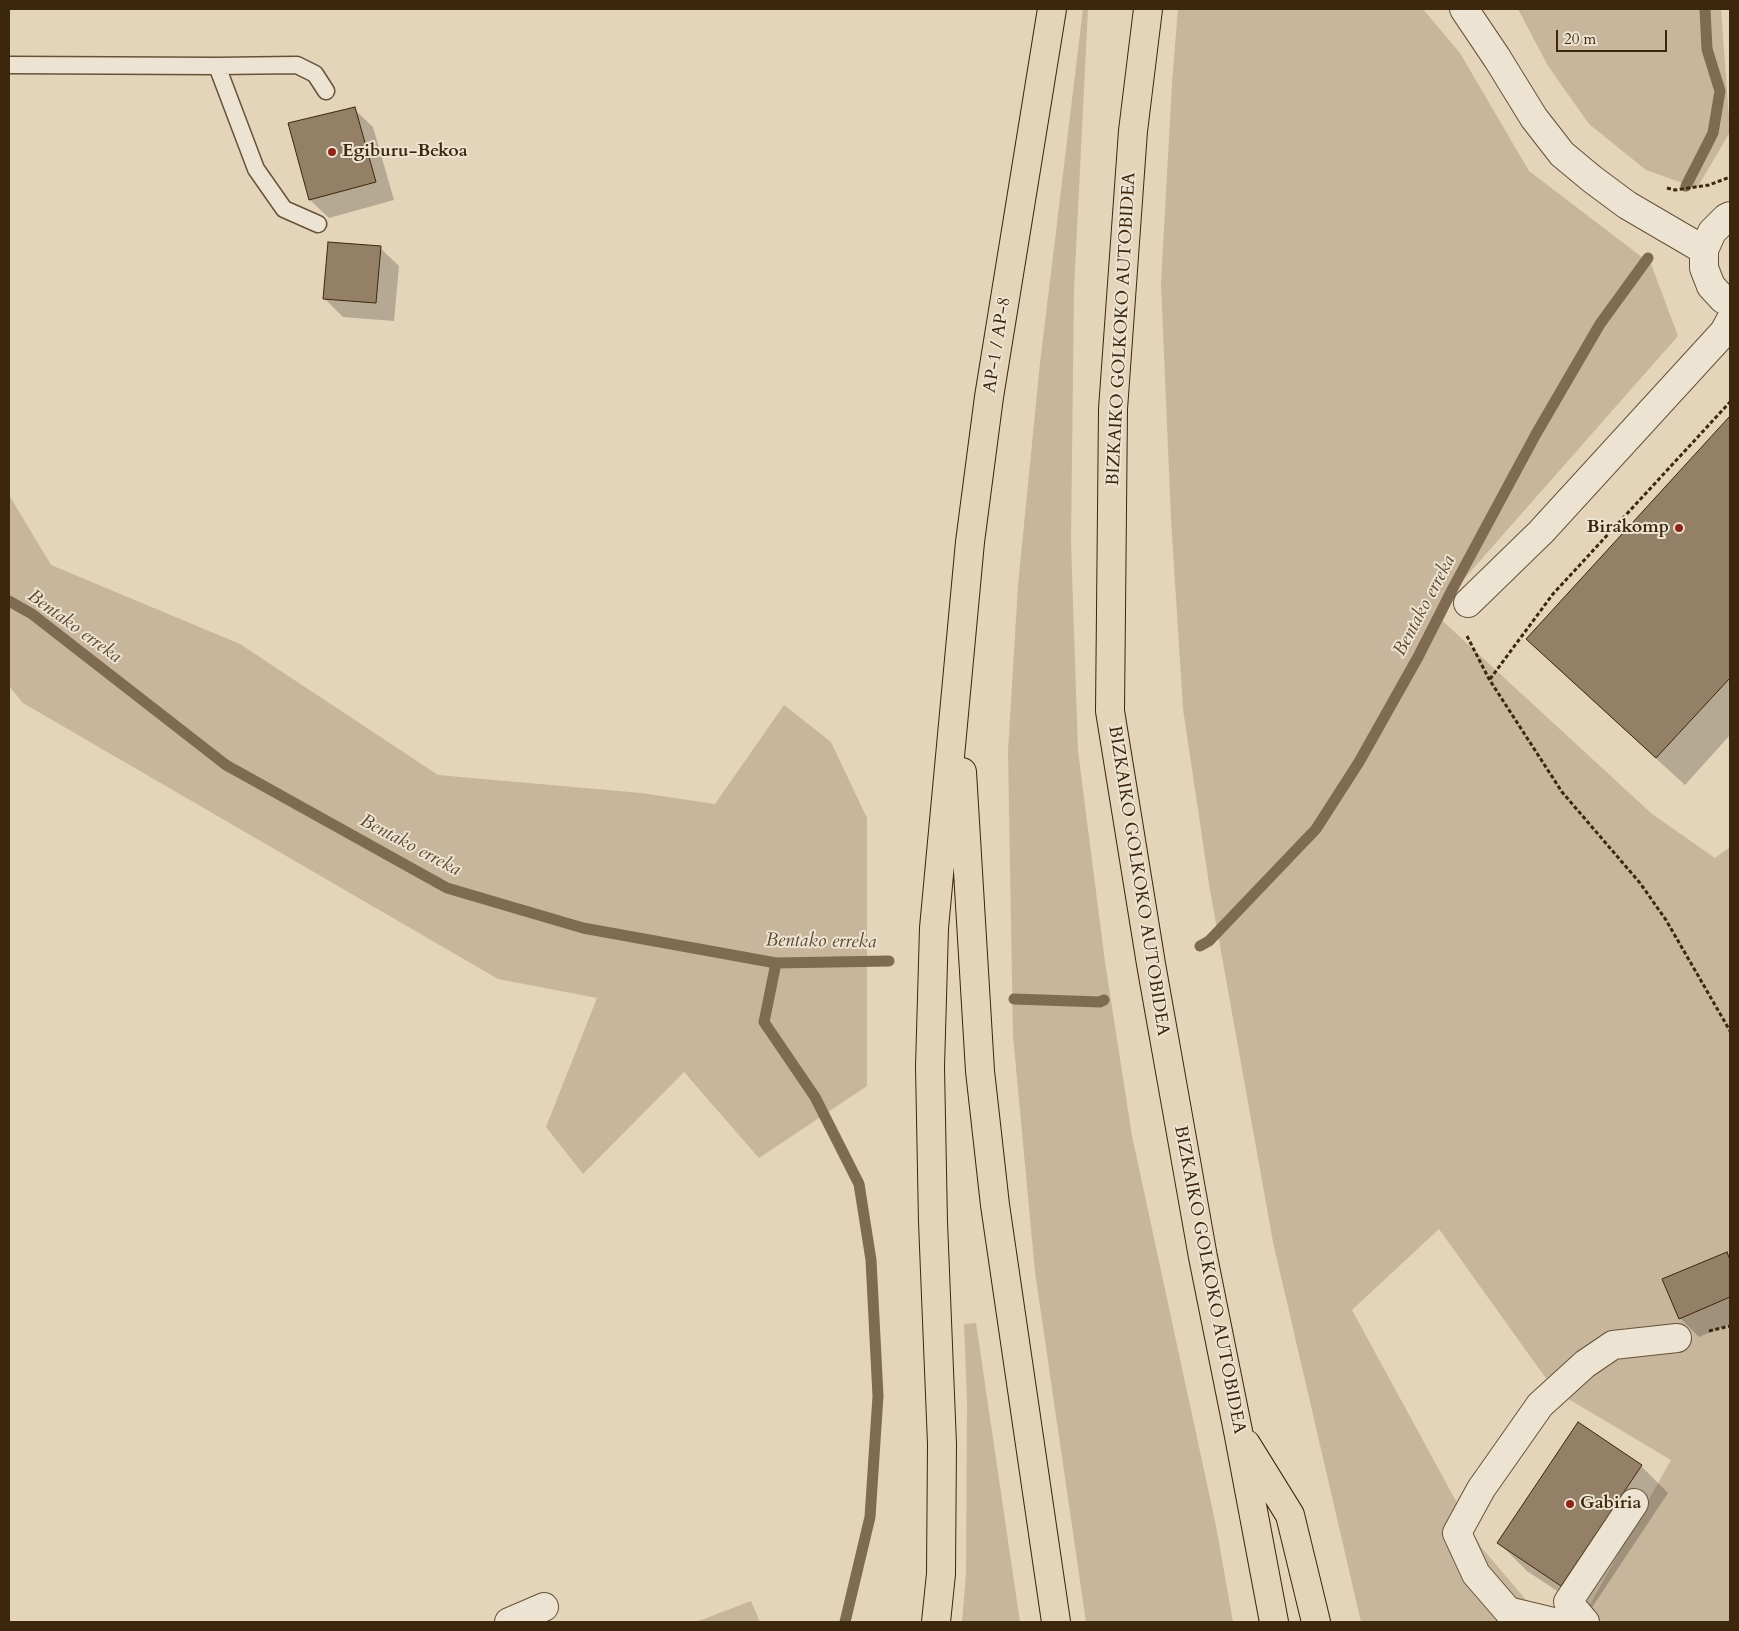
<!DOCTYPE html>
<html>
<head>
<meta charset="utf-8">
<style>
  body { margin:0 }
  #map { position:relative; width:1739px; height:1631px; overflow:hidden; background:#e3d4ba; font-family:Cardo,serif }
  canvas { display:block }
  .frame { position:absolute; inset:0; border:10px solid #3c260c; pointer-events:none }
  .scale { position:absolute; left:1556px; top:30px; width:111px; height:22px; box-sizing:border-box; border:2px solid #3c260c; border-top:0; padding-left:6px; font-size:15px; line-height:18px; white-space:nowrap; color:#3c260c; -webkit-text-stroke:4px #ede3d2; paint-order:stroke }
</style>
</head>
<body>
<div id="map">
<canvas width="1739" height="1631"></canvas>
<div class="frame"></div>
<div class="scale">20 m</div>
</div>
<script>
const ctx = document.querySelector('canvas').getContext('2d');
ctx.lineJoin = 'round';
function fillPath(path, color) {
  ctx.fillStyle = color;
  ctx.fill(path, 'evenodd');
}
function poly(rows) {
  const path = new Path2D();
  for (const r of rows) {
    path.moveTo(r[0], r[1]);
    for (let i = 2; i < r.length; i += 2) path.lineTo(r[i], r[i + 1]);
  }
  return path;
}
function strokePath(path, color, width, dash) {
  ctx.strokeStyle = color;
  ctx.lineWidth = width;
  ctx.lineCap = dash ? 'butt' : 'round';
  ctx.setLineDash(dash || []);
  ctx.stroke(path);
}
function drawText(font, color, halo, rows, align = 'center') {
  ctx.font = font + ' Cardo,serif';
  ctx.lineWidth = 4;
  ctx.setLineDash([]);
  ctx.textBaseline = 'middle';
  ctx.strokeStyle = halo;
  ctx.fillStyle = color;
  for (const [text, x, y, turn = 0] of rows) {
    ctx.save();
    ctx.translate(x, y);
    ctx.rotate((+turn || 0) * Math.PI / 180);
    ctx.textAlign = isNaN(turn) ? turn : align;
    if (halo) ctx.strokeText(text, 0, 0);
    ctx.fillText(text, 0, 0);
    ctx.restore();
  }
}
fillPath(poly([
  [1083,9,1088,9,1074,290,1071,542,1078,751,1105,962,1132,1136,1216,1526,1233,1622,1086,1622,1035,1272,1013,1036,1008,751,1018,585,1040,363],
  [1178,9,1423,9,1460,53,1529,171,1651,264,1678,336,1434,613,1652,814,1715,858,1730,847,1730,1622,1602,1622,1588,1608,1671,1460,1555,1391,1439,1229,1352,1310,1481,1547,1545,1622,1361,1622,1273,1242,1210,890,1183,709,1171,519,1161,283,1172,83],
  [1518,9,1721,9,1730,132,1697,188,1646,170,1589,124,1548,66],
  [9,495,51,565,240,644,438,775,641,793,715,804,784,705,831,742,867,818,867,1086,759,1158,684,1072,583,1174,546,1127,597,998,498,979,23,703,9,686],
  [976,1323,1016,1595,1020,1622,962,1622,966,1574,967,1401,964,1324],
  [751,1601,760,1622,696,1622]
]), '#c7b69c');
fillPath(poly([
  [354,109,373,127,394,200,329,218,310,200,290,124],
  [380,248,399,266,394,321,343,317,324,298],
  [1730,418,1730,735,1685,785,1556,667,1528,639],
  [1727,1253,1730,1257,1730,1324,1699,1337,1680,1318],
  [1641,1466,1668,1493,1589,1612,1527,1571,1499,1543]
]), '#0003');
strokePath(poly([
  [1686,186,1713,133,1720,91,1707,49,1705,9],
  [9,601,32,614,226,765,447,888,583,928,776,963,889,961],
  [1200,946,1209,941,1316,829,1359,762,1418,657,1453,588,1536,434,1600,324,1648,258],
  [776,963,764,1022,815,1097,859,1184,871,1260,878,1396,870,1517,845,1622],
  [1014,999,1100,1002,1104,1000]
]), '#7e6b51', 11);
const building = poly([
  [355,107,376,182,309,200,288,123,355,107],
  [328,242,381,246,376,303,323,299,328,242],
  [1730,416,1730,678,1656,758,1526,639,1730,416],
  [1727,1252,1730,1260,1730,1297,1679,1319,1662,1279,1727,1252],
  [1578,1422,1642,1465,1561,1586,1497,1543,1578,1422]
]);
fillPath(building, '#938066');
strokePath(building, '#3c260c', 1);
const service = poly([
  [9,65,217,66,256,169,284,209,318,224],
  [217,66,297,65,315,74,326,91]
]);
const minor = poly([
  [1464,9,1497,58,1534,118,1562,154,1592,179,1627,205,1704,250],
  [1730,216,1726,218,1712,232,1704,250,1704,268,1711,286,1723,299,1730,303],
  [1468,603,1541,532,1724,332,1730,321],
  [509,1622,544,1607],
  [1554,1622,1508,1611,1476,1574,1457,1533,1481,1489,1540,1405,1585,1364,1613,1345,1677,1338],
  [1585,1622,1568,1602,1634,1503]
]);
const motorway = poly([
  [1148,9,1133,131,1113,409,1110,711,1151,964,1203,1257,1238,1431,1274,1622],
  [962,772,980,1071,995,1205,1056,1622],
  [1246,1444,1290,1515,1316,1622],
  [936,1622,941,1574,942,1444,933,1222,930,1067,934,928,970,542,989,397,1052,9]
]);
strokePath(service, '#665238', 19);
strokePath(minor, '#665238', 30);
strokePath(motorway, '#3c260c', 30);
strokePath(poly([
  [1667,188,1675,190,1709,185,1730,177],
  [1467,636,1489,679,1562,792,1640,883,1666,920,1730,1031],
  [1490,679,1553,594,1730,402],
  [1709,1331,1730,1326]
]), '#3c260c', 3, [4, 2.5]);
strokePath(service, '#ede3d2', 16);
strokePath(minor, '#ede3d2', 28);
strokePath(motorway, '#e3d4ba', 28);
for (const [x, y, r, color] of [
  [332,152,5,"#8f2418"],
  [1679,528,5,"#8f2418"],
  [1570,1504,5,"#8f2418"]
]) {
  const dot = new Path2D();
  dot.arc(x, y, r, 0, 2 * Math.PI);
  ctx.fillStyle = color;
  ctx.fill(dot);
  strokePath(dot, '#ede3d2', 2);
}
drawText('bold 18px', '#3c260c', '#ede3d2', [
  ["Egiburu-Bekoa",342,152],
  ["Birakomp",1669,528,"right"],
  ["Gabiria",1580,1504]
], 'left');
drawText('18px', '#3c260c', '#ede3d2', [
  ["BIZKAIKO GOLKOKO AUTOBIDEA",1122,329,-87],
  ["AP-1 / AP-8",998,345,-81],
  ["BIZKAIKO GOLKOKO AUTOBIDEA",1138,881,81],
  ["BIZKAIKO GOLKOKO AUTOBIDEA",1209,1280,79]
]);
drawText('italic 19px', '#5d482e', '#ede3d2', [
  ["Bentako erreka",1425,606,-62],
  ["Bentako erreka",74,627,36],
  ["Bentako erreka",410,846,28],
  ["Bentako erreka",821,942,1]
]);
</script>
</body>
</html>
